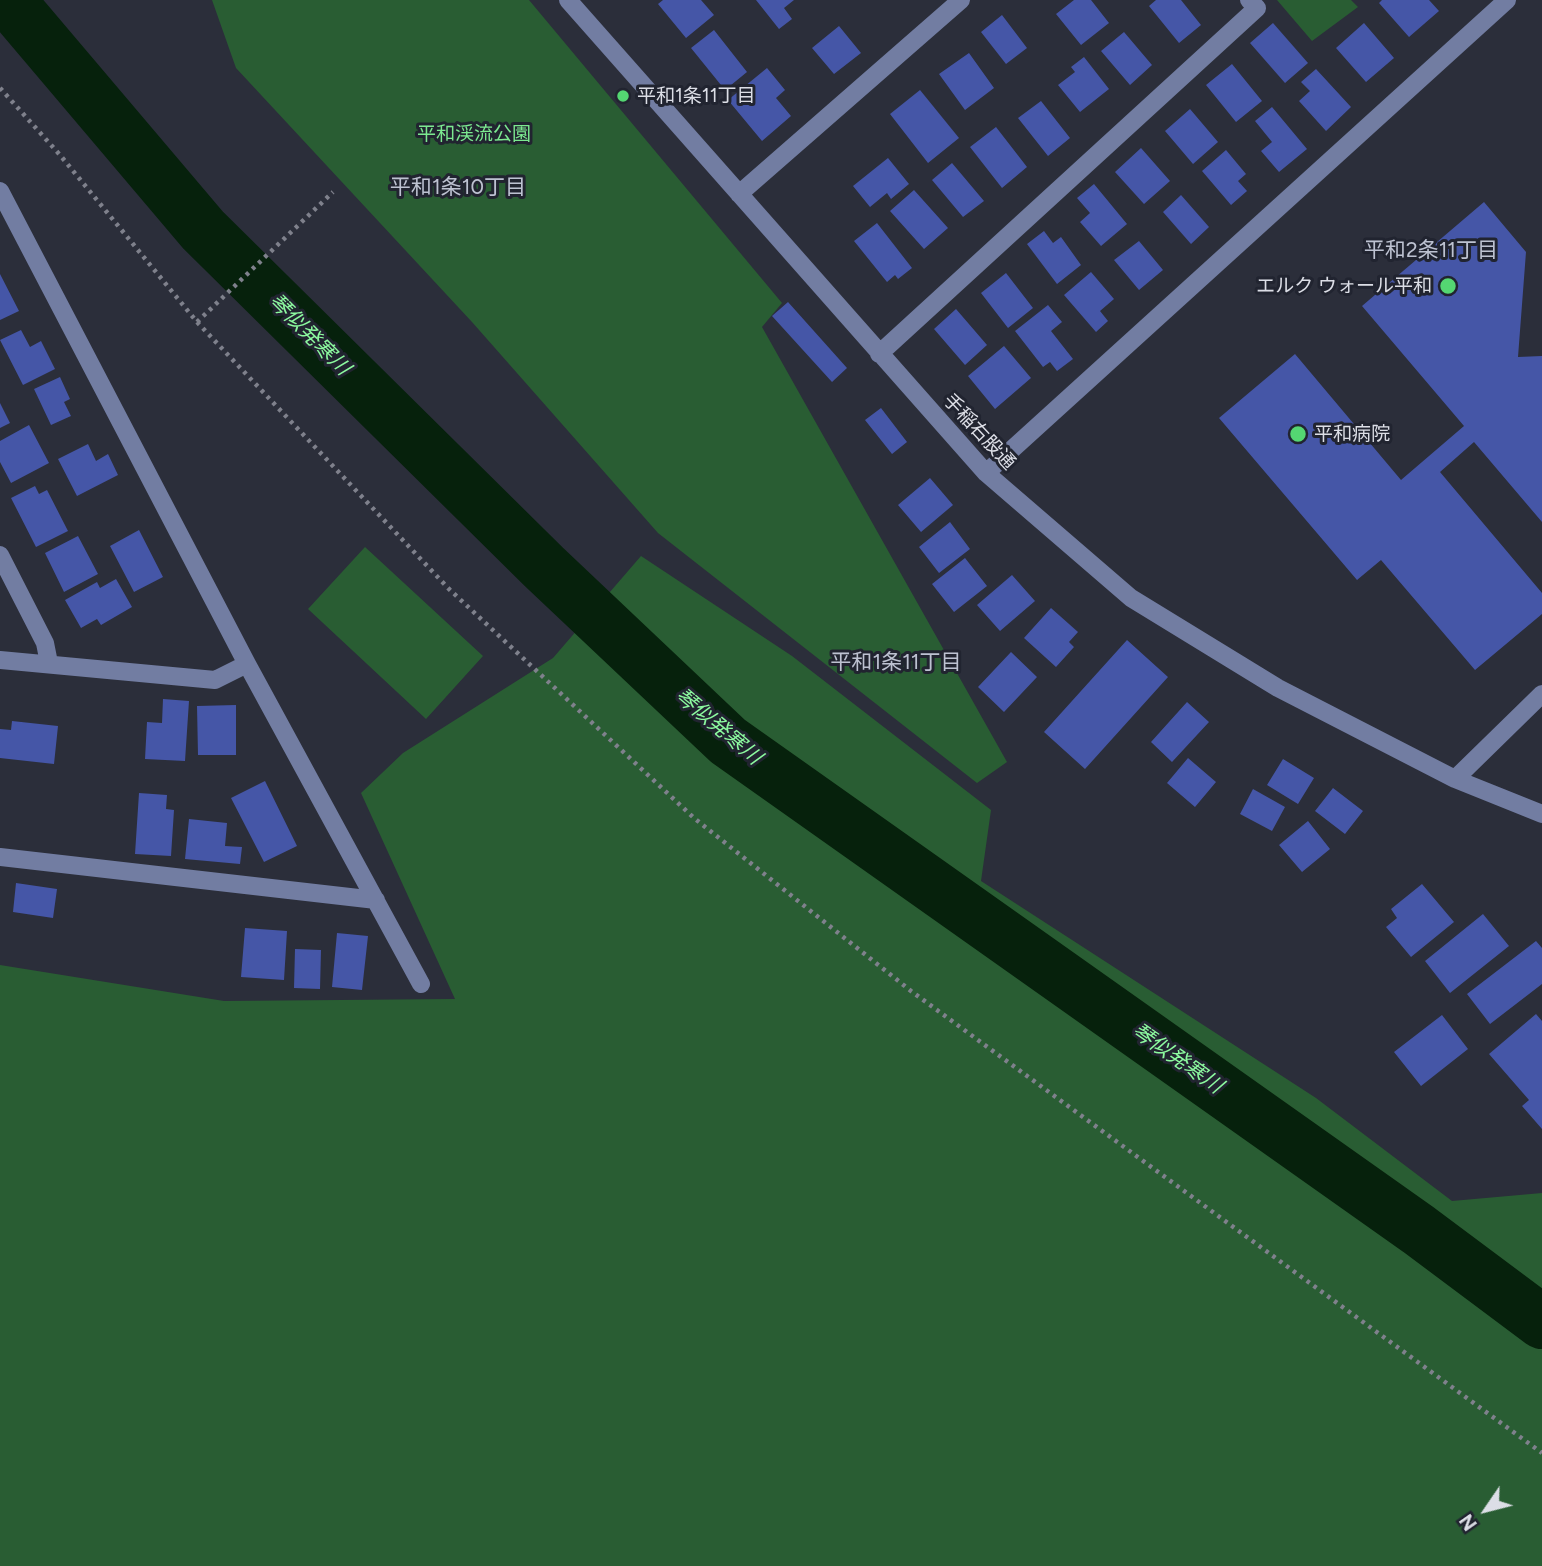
<!DOCTYPE html>
<html>
<head>
<meta charset="utf-8">
<style>
  body { margin:0 }
  #map { position:relative; width:1542px; height:1566px; overflow:hidden; background:#2b2e3a; font-family:Figtree,sans-serif }
  canvas { display:block }
  .north { position:absolute; left:1451px; top:1475px; width:70px; height:70px; -webkit-text-stroke:5px #212430; paint-order:stroke; rotate:235deg; font-size:19px; font-weight:700; line-height:28px; text-align:center; color:#dcdee6 }
  .north::after { content:''; display:block; margin:auto; width:24px; height:32px; background:#dcdee6; clip-path:polygon(50% 0,100% 100%,50% 72%,0 100%) }
</style>
</head>
<body>
<div id="map">
<canvas width="1542" height="1566"></canvas>
<div class="north">N</div>
</div>
<script>
const ctx = document.querySelector('canvas').getContext('2d');
ctx.lineJoin = 'round';
function fillPath(path, color) {
  ctx.fillStyle = color;
  ctx.fill(path, 'evenodd');
}
function poly(rows) {
  const path = new Path2D();
  for (const r of rows) {
    path.moveTo(r[0], r[1]);
    for (let i = 2; i < r.length; i += 2) path.lineTo(r[i], r[i + 1]);
  }
  return path;
}
function strokePath(path, color, width, dash) {
  ctx.strokeStyle = color;
  ctx.lineWidth = width;
  ctx.lineCap = dash ? 'butt' : 'round';
  ctx.setLineDash(dash || []);
  ctx.stroke(path);
}
function drawText(font, color, halo, rows, align = 'center') {
  ctx.font = font + ' Figtree,"Noto Sans JP",sans-serif';
  ctx.lineWidth = 6;
  ctx.setLineDash([]);
  ctx.textBaseline = 'middle';
  ctx.strokeStyle = halo;
  ctx.fillStyle = color;
  for (const [text, x, y, turn = 0] of rows) {
    ctx.save();
    ctx.translate(x, y);
    ctx.rotate((+turn || 0) * Math.PI / 180);
    ctx.textAlign = isNaN(turn) ? turn : align;
    if (halo) ctx.strokeText(text, 0, 0);
    ctx.fillText(text, 0, 0);
    ctx.restore();
  }
}
fillPath(poly([
  [212,0,529,0,782,303,762,327,1007,762,977,783,658,533,472,322,236,68],
  [1277,0,1351,0,1358,7,1312,41],
  [365,547,483,656,426,719,308,609],
  [641,556,792,656,991,810,981,881,1316,1098,1452,1201,1542,1193,1542,1566,0,1566,0,965,224,1001,455,999,361,793,403,753,553,658]
]), '#295d33');
strokePath(poly([
  [8,0,203,230,544,567,728,741,1419,1230,1542,1322]
]), '#06210c', 54);
fillPath(poly([
  [663,0,701,0,714,15,686,38,658,4],
  [756,0,794,0,784,8,792,19,779,29],
  [1074,0,1091,0,1109,23,1081,45,1056,14],
  [1156,0,1181,0,1201,25,1179,43,1149,6],
  [1382,0,1429,0,1439,11,1409,37,1379,3],
  [1002,15,1027,48,1006,64,981,32],
  [1273,23,1308,63,1285,83,1250,43],
  [1364,23,1394,58,1366,82,1336,48],
  [839,26,861,53,834,74,812,48],
  [714,30,747,72,725,90,691,48],
  [1124,32,1152,65,1130,85,1101,51],
  [969,53,994,88,965,110,939,74],
  [1084,57,1109,89,1080,112,1058,85,1075,72,1071,67],
  [1232,64,1262,101,1236,122,1206,85],
  [767,68,785,90,776,98,791,116,762,141,728,100],
  [1316,69,1351,107,1326,131,1299,101,1310,91,1301,82],
  [920,90,959,138,928,163,890,114],
  [1041,101,1070,138,1048,156,1018,118],
  [1272,107,1307,149,1279,172,1261,151,1272,142,1255,121],
  [1190,109,1218,142,1193,164,1165,131],
  [996,127,1027,167,1002,188,970,147],
  [1141,148,1170,181,1144,204,1115,172],
  [1226,150,1246,174,1238,181,1247,191,1231,205,1202,171],
  [888,158,909,184,891,199,887,193,870,207,853,186],
  [952,163,984,201,963,217,932,180],
  [1094,184,1127,224,1101,246,1080,222,1090,213,1077,198],
  [914,190,948,228,924,249,890,211],
  [1181,195,1209,227,1191,244,1163,212],
  [1484,202,1526,252,1518,357,1542,356,1542,522,1474,442,1440,472,1542,593,1542,614,1475,670,1381,560,1357,580,1219,418,1295,354,1401,480,1464,426,1362,306],
  [877,223,912,268,898,279,895,275,887,282,854,241],
  [1044,231,1053,243,1061,237,1081,265,1057,284,1027,244],
  [1139,241,1163,270,1139,290,1114,260],
  [1091,272,1114,299,1100,311,1108,321,1096,332,1064,295],
  [1006,273,1033,308,1008,328,981,293],
  [0,274,19,311,0,320],
  [788,302,847,368,832,382,772,316],
  [1048,305,1062,322,1051,331,1073,359,1057,371,1050,362,1043,367,1015,331],
  [956,309,987,345,965,365,934,329],
  [21,330,30,347,41,341,55,369,23,385,0,340],
  [1004,346,1031,378,995,409,968,376],
  [60,377,70,399,64,402,71,416,51,425,34,389],
  [0,403,10,423,0,428],
  [881,408,907,442,892,454,865,420],
  [29,425,49,463,11,483,0,462,0,441],
  [88,444,96,461,108,454,118,475,77,496,58,459],
  [930,478,953,505,921,532,898,505],
  [35,486,39,494,47,490,68,531,36,547,11,498],
  [950,522,970,549,939,573,919,547],
  [139,530,163,577,134,592,110,546],
  [78,536,98,574,64,592,45,553],
  [965,558,987,586,954,612,932,584],
  [1012,575,1035,601,1000,631,977,605],
  [116,579,132,607,101,625,97,619,81,628,65,600,97,582,100,588],
  [1051,608,1078,632,1069,642,1074,647,1056,667,1024,638],
  [1127,640,1168,677,1085,769,1044,732],
  [1011,652,1037,677,1004,712,978,687],
  [163,699,189,701,185,761,145,759,147,722,162,723],
  [1187,702,1209,722,1172,762,1151,742],
  [236,705,236,755,198,755,197,706],
  [12,721,58,726,54,764,0,758,0,729,11,730],
  [1188,758,1216,782,1195,807,1167,783],
  [1283,759,1314,778,1298,804,1267,785],
  [265,781,297,846,264,862,231,798],
  [1333,788,1363,811,1345,834,1315,811],
  [1253,789,1285,807,1272,831,1240,814],
  [139,793,167,795,166,809,174,810,171,856,135,854],
  [189,819,227,823,225,846,242,847,240,864,185,859],
  [1308,821,1330,849,1302,872,1279,845],
  [16,883,57,889,53,918,13,912],
  [1422,884,1454,922,1411,957,1386,927,1397,918,1391,909],
  [1483,914,1509,946,1450,993,1425,961],
  [245,928,287,931,284,980,241,977],
  [337,933,368,936,362,990,332,987],
  [1536,941,1542,948,1542,984,1490,1024,1467,994],
  [295,949,321,950,320,989,294,988],
  [1536,1014,1542,1021,1542,1129,1522,1106,1529,1100,1489,1054],
  [1442,1015,1468,1049,1421,1086,1394,1052]
]), '#4556a7');
strokePath(poly([
  [0,88,60,155,197,322,449,589,694,818,911,991,1542,1453],
  [197,322,333,192]
]), '#7f818c', 4.5, [3.5, 5]);
strokePath(poly([
  [568,0,986,473,1131,598,1278,688,1455,779,1542,814],
  [0,191,247,664,421,984],
  [739,194,961,0],
  [879,354,1257,8,1249,0],
  [986,473,1507,0],
  [0,555,45,643,49,663],
  [0,660,215,680,247,664],
  [1455,779,1542,694],
  [0,857,376,900]
]), '#727da2', 18);
for (const [x, y, r, color] of [
  [623,96,7,"#54d672"],
  [1448,286,9,"#54d672"],
  [1298,434,9,"#54d672"]
]) {
  const dot = new Path2D();
  dot.arc(x, y, r, 0, 2 * Math.PI);
  ctx.fillStyle = color;
  ctx.fill(dot);
  strokePath(dot, '#212430', 2.5);
}
drawText('19px', '#dcdee6', '#212430', [
  ["平和1条11丁目",637,96],
  ["エルク ウォール平和",1432,286,"right"],
  ["平和病院",1314,434]
], 'left');
drawText('19px', '#7ce990', '#212430', [
  ["平和渓流公園",474,134]
]);
drawText('19px', '#dcdee6', '#212430', [
  ["手稲右股通",979,432,47]
]);
drawText('21px', '#bdc2d1', '#212430', [
  ["平和1条10丁目",458,188],
  ["平和2条11丁目",1431,251],
  ["平和1条11丁目",896,663]
]);
drawText('italic 21px', '#8cf99f', '#212430', [
  ["琴似発寒川",309,335,45],
  ["琴似発寒川",718,727,40],
  ["琴似発寒川",1177,1059,35]
]);
</script>
</body>
</html>
